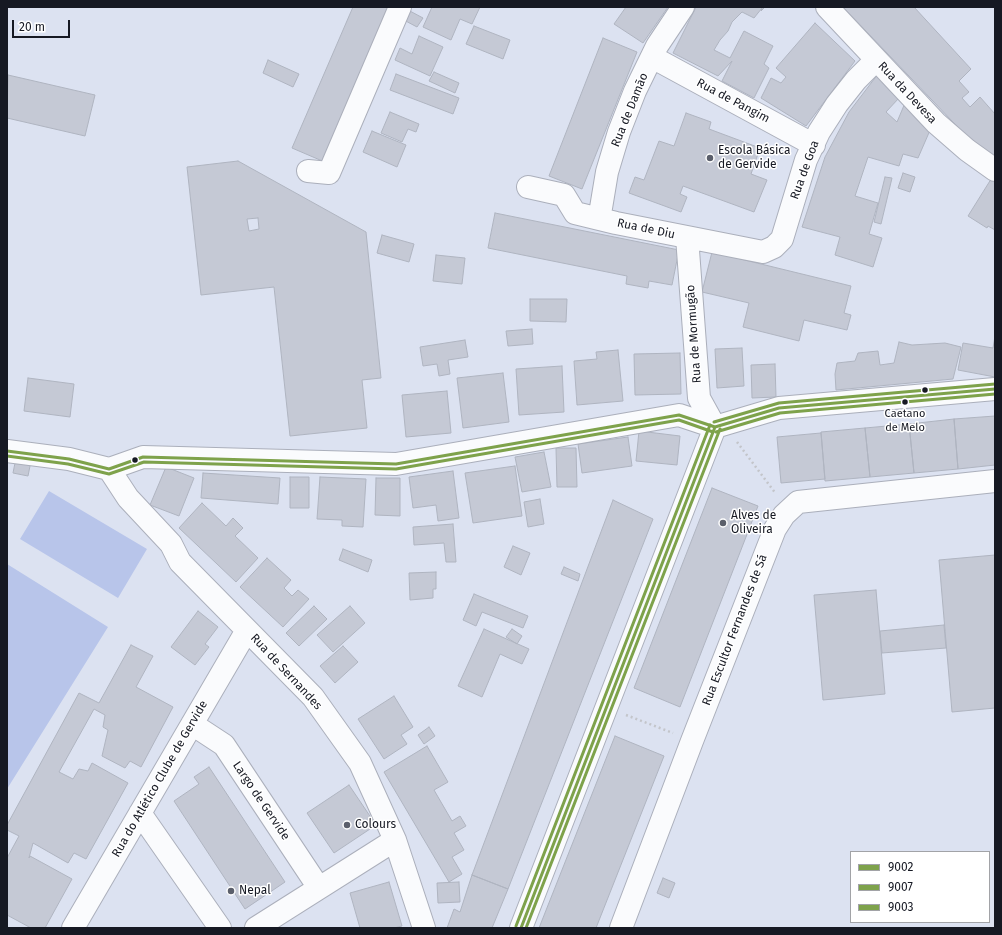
<!DOCTYPE html>
<html>
<head>
<meta charset="utf-8">
<style>
  body { margin:0 }
  #map { position:relative; width:1002px; height:935px; overflow:hidden; background:#dce2f1; font-family:"Fira Sans",sans-serif }
  canvas { display:block }
  .frame { position:absolute; inset:0; border:8px solid #161923; pointer-events:none }
  .legend { position:absolute; left:850px; top:851px; width:140px; height:72px; box-sizing:border-box; background:#fff; border:1px solid #a2a3a7; margin:0; padding:5px 7px; list-style:none; font-size:12px; color:#161923 }
  .legend li { display:flex; align-items:center; gap:8px; height:20px }
  .legend b { width:20px; border:1px solid #a2a3a7 }
  .scale { position:absolute; left:12px; top:20px; width:58px; height:18px; box-sizing:border-box; border:2px solid #161923; border-top:0; padding-left:5px; font-size:12px; line-height:14px; white-space:nowrap; color:#161923; -webkit-text-stroke:3px #fff; paint-order:stroke }
</style>
</head>
<body>
<div id="map">
<canvas width="1002" height="935"></canvas>
<div class="frame"></div>
<ul class="legend">
<li><b style="height:5px;background:#7ea24b"></b>9002</li>
<li><b style="height:5px;background:#7ea24b"></b>9007</li>
<li><b style="height:5px;background:#7ea24b"></b>9003</li>
</ul>
<div class="scale">20 m</div>
</div>
<script>
const ctx = document.querySelector('canvas').getContext('2d');
ctx.lineJoin = 'round';
function fillPath(path, color) {
  ctx.fillStyle = color;
  ctx.fill(path, 'evenodd');
}
function poly(rows) {
  const path = new Path2D();
  for (const r of rows) {
    path.moveTo(r[0], r[1]);
    for (let i = 2; i < r.length; i += 2) path.lineTo(r[i], r[i + 1]);
  }
  return path;
}
function strokePath(path, color, width, dash) {
  ctx.strokeStyle = color;
  ctx.lineWidth = width;
  ctx.lineCap = dash ? 'butt' : 'round';
  ctx.setLineDash(dash || []);
  ctx.stroke(path);
}
function drawText(font, color, halo, rows, align = 'center') {
  ctx.font = font + ' "Fira Sans",sans-serif';
  ctx.lineWidth = 3;
  ctx.setLineDash([]);
  ctx.textBaseline = 'middle';
  ctx.strokeStyle = halo;
  ctx.fillStyle = color;
  for (const [text, x, y, turn = 0] of rows) {
    ctx.save();
    ctx.translate(x, y);
    ctx.rotate((+turn || 0) * Math.PI / 180);
    ctx.textAlign = isNaN(turn) ? turn : align;
    if (halo) ctx.strokeText(text, 0, 0);
    ctx.fillText(text, 0, 0);
    ctx.restore();
  }
}
fillPath(poly([
  [49,491,147,549,118,598,20,539],
  [7,564,108,627,7,789]
]), '#b8c5ea');
const building = poly([
  [353,7,394,7,327,163,292,148,353,7],
  [432,7,480,7,472,24,460,19,451,40,423,27,432,7],
  [626,7,668,7,643,43,614,24,626,7],
  [696,7,765,7,761,11,762,8,754,18,742,12,732,22,728,31,720,40,714,50,730,58,744,31,773,46,764,64,769,68,754,98,722,81,732,61,718,76,673,53,696,7],
  [843,7,914,7,971,69,959,81,969,92,962,98,970,107,980,97,995,114,995,161,974,144,843,7],
  [408,10,423,18,417,27,402,19,408,10],
  [815,23,855,61,806,126,761,98,771,78,781,83,786,77,776,68,815,23],
  [474,26,510,40,503,59,466,44,474,26],
  [419,36,443,47,430,76,395,60,400,48,412,54,419,36],
  [603,38,637,52,582,189,549,176,603,38],
  [268,60,299,74,293,87,263,73,268,60],
  [434,72,459,83,455,93,429,81,434,72],
  [396,74,459,98,453,114,390,90,396,74],
  [878,74,899,98,886,112,897,122,905,103,931,128,918,158,903,154,899,166,868,157,855,196,878,203,869,234,882,238,873,267,835,255,840,237,802,227,825,157,849,112,878,74],
  [8,75,95,95,85,136,7,118,8,75],
  [390,112,419,124,416,132,408,129,402,142,381,133,390,112],
  [686,113,711,122,709,129,760,148,751,174,767,180,754,212,683,186,680,194,687,197,681,212,629,193,635,177,644,180,659,141,674,146,686,113],
  [372,131,406,145,397,167,363,152,372,131],
  [238,161,366,232,381,378,362,380,367,428,290,436,274,287,201,295,187,167,238,161],
  [903,173,915,177,910,192,898,188,903,173],
  [993,176,995,178,995,230,988,226,987,228,968,216,993,176],
  [885,177,892,178,881,224,874,222,885,177],
  [495,213,679,250,672,285,649,281,648,288,626,284,627,276,488,248,495,213],
  [258,218,259,229,249,231,247,219,258,218],
  [382,235,414,244,409,262,377,253,382,235],
  [712,252,851,286,844,313,851,315,847,330,804,320,799,341,743,327,749,303,702,292,712,252],
  [436,255,465,258,462,284,433,281,436,255],
  [530,299,567,299,566,322,530,321,530,299],
  [532,329,533,344,508,346,506,331,532,329],
  [995,336,995,377,958,370,963,343,993,348,995,336],
  [465,340,468,357,448,360,450,374,439,376,437,364,423,366,420,347,465,340],
  [899,342,912,345,945,343,961,347,953,379,836,390,835,374,837,363,855,361,858,353,878,351,880,365,894,363,899,342],
  [742,348,744,386,717,388,715,349,742,348],
  [618,350,623,401,577,405,574,361,597,359,596,352,618,350],
  [680,353,681,394,635,395,634,354,680,353],
  [775,364,776,397,752,398,751,365,775,364],
  [562,366,564,412,519,415,516,369,562,366],
  [503,373,509,422,463,428,457,378,503,373],
  [28,378,74,384,70,417,24,411,28,378],
  [447,391,451,433,406,437,402,395,447,391],
  [995,416,995,465,958,469,954,419,995,416],
  [954,419,958,469,914,473,909,424,954,419],
  [909,424,914,473,870,477,865,428,909,424],
  [865,428,870,477,825,481,821,432,865,428],
  [639,431,680,436,677,465,636,461,639,431],
  [821,433,825,479,781,483,777,437,821,433],
  [628,437,632,466,582,473,578,444,628,437],
  [556,448,576,448,577,487,557,487,556,448],
  [544,452,551,487,522,492,515,457,544,452],
  [16,458,31,461,28,476,13,473,16,458],
  [515,466,522,516,473,523,465,473,515,466],
  [166,467,194,478,179,516,150,505,166,467],
  [453,471,459,518,438,521,436,505,413,508,409,477,453,471],
  [203,473,280,478,278,504,201,498,203,473],
  [290,477,309,477,309,508,290,508,290,477],
  [320,477,366,479,363,527,342,526,342,520,317,519,320,477],
  [376,478,400,478,400,516,375,515,376,478],
  [712,488,758,506,680,707,634,688,712,488],
  [540,499,544,524,528,527,524,502,540,499],
  [613,500,653,519,508,889,472,875,613,500],
  [202,503,226,526,233,518,243,528,235,536,258,558,236,582,179,528,202,503],
  [453,524,456,562,446,562,444,543,414,545,413,527,453,524],
  [513,546,530,553,521,575,504,567,513,546],
  [343,549,372,560,368,572,339,560,343,549],
  [995,555,995,708,952,712,939,560,995,555],
  [267,558,291,580,284,588,292,596,298,590,309,599,283,627,240,587,267,558],
  [564,567,580,574,578,581,561,574,564,567],
  [436,572,436,589,433,589,433,598,410,600,409,573,436,572],
  [876,590,885,694,823,700,814,595,876,590],
  [474,594,528,616,523,628,482,612,476,626,463,620,474,594],
  [314,606,327,619,299,646,286,633,314,606],
  [350,606,365,623,333,652,317,635,350,606],
  [198,611,218,627,205,644,209,647,195,665,171,647,198,611],
  [944,625,946,648,882,653,880,631,944,625],
  [484,629,529,649,522,664,500,654,482,697,458,686,484,629],
  [512,629,522,636,517,644,506,637,512,629],
  [131,645,153,656,136,687,173,707,141,767,130,761,125,768,102,756,108,730,103,727,105,715,94,709,59,772,73,779,79,769,88,771,92,763,128,783,86,859,74,853,68,863,33,843,29,858,30,856,72,879,45,928,31,928,7,915,7,858,19,836,7,830,7,825,79,693,99,703,131,645],
  [343,646,358,662,335,683,320,666,343,646],
  [394,696,413,727,401,735,407,744,384,759,358,719,394,696],
  [429,727,435,736,424,744,418,735,429,727],
  [615,736,664,756,596,928,539,928,615,736],
  [427,746,448,782,434,790,452,821,460,816,466,826,454,833,464,850,452,857,462,874,449,882,384,772,427,746],
  [209,767,285,882,245,909,174,801,199,784,194,777,209,767],
  [349,785,376,825,334,853,307,813,349,785],
  [472,875,508,889,492,928,447,928,454,909,460,912,472,875],
  [663,878,675,883,669,898,657,893,663,878],
  [389,882,402,926,394,928,360,928,350,893,389,882],
  [459,882,460,902,438,903,437,883,459,882]
]);
fillPath(building, '#c5c9d5');
strokePath(building, '#afb4c0', 1);
const minor = poly([
  [827,7,936,123,967,150,995,170],
  [652,57,814,145],
  [308,171,329,173,400,7],
  [528,187,564,195,575,213,616,223,763,252,774,247,782,239,806,160,819,132,837,104,856,80,876,60],
  [605,220,600,214,607,172,619,132,635,91,657,46,683,7],
  [687,237,699,398,715,427],
  [715,427,779,408,995,389],
  [7,451,69,459,109,469,143,457,396,464,679,415,715,427],
  [109,469,128,498,171,544,180,562,313,697,360,763,395,840,424,928],
  [192,724,224,745,319,888],
  [140,813,220,928],
  [73,928,247,630],
  [256,928,395,840],
  [521,928,715,427],
  [621,928,692,741,775,529,784,515,798,502,995,481]
]);
strokePath(minor, '#abafbb', 24);
strokePath(poly([
  [737,442,776,494],
  [626,715,673,733]
]), '#c3c5ca', 2.5, [2, 3]);
strokePath(minor, '#fafbfd', 22);
strokePath(poly([
  [715,427,779,408,995,389],
  [7,451,69,459,109,469,143,457,396,464,679,415,715,427],
  [521,928,715,427]
]), '#7ea24b', 3);
strokePath(poly([
  [716,432,780,413,995,394],
  [7,456,68,464,109,474,144,462,396,469,679,420,713,432],
  [526,928,720,429]
]), '#7ea24b', 3);
strokePath(poly([
  [714,422,779,403,995,384],
  [516,926,710,425]
]), '#7ea24b', 3);
for (const [x, y, r, color] of [
  [710,158,4,"#5b5f6b"],
  [925,390,3.5,"#161923"],
  [905,402,3.5,"#161923"],
  [135,460,3.5,"#161923"],
  [723,523,4,"#5b5f6b"],
  [347,825,4,"#5b5f6b"],
  [231,891,4,"#5b5f6b"]
]) {
  const dot = new Path2D();
  dot.arc(x, y, r, 0, 2 * Math.PI);
  ctx.fillStyle = color;
  ctx.fill(dot);
  strokePath(dot, '#fff', 1.5);
}
drawText('11px', '#161923', '#fff', [
  ["Caetano",905,414],
  ["de Melo",905,428]
]);
drawText('12px', '#161923', '#fff', [
  ["Rua da Devesa",907,93,47],
  ["Rua de Pangim",733,101,28],
  ["Rua de Damão",630,110,-68],
  ["Rua de Goa",805,170,-70],
  ["Rua de Diu",646,229,12],
  ["Rua de Mormugão",694,334,-94],
  ["Rua Escultor Fernandes de Sá",735,630,-69],
  ["Rua de Sernandes",286,672,47],
  ["Rua do Atlético Clube de Gervide",160,779,-60],
  ["Largo de Gervide",261,801,56]
]);
drawText('12px', '#161923', '#fff', [
  ["Escola Básica",718,151],
  ["de Gervide",718,165],
  ["Alves de",731,516],
  ["Oliveira",731,530],
  ["Colours",355,825],
  ["Nepal",239,891]
], 'left');
</script>
</body>
</html>
